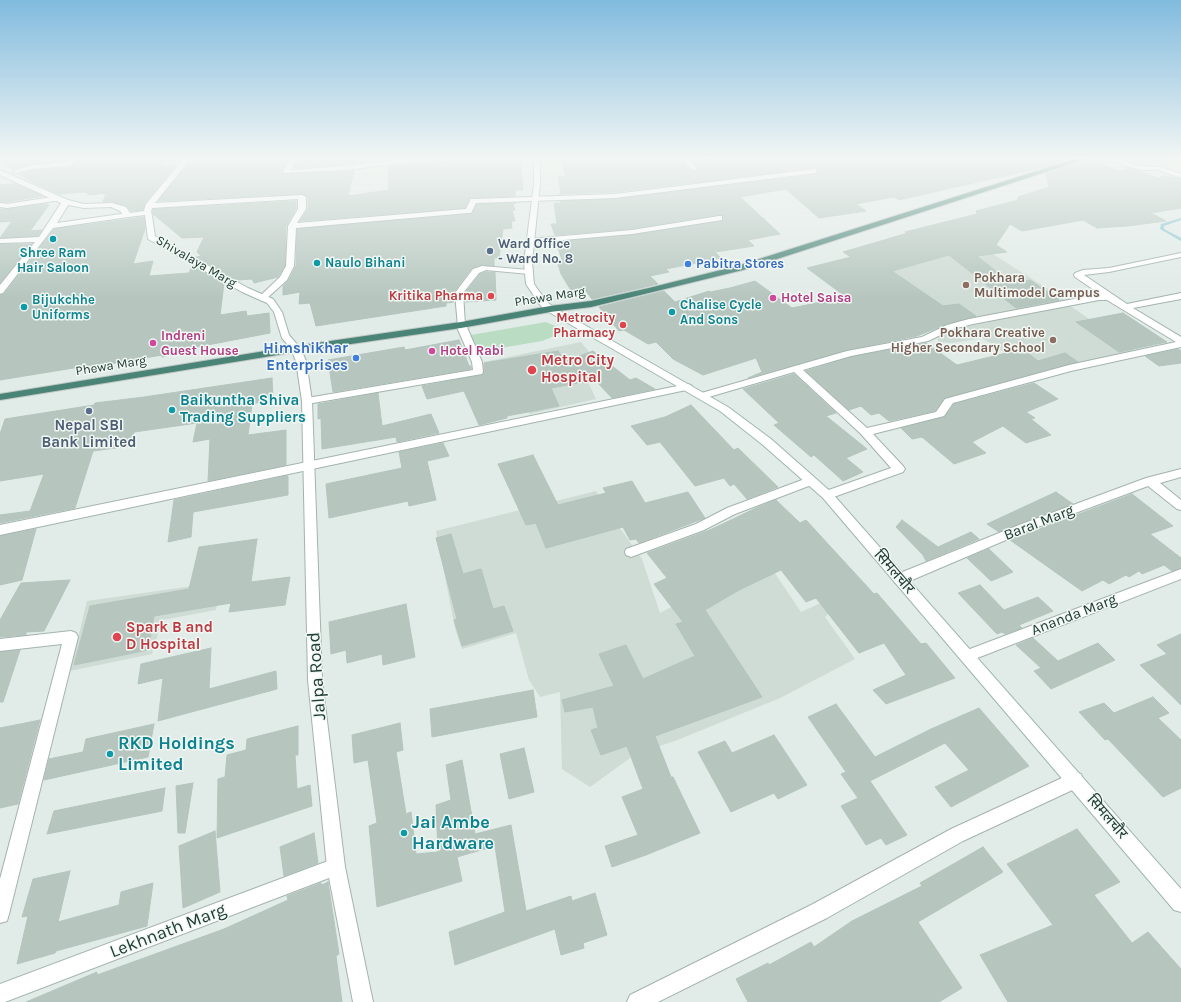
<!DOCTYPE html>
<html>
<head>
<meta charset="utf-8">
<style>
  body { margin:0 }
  canvas { display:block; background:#e1ebe7 }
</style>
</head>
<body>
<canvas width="1181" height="1002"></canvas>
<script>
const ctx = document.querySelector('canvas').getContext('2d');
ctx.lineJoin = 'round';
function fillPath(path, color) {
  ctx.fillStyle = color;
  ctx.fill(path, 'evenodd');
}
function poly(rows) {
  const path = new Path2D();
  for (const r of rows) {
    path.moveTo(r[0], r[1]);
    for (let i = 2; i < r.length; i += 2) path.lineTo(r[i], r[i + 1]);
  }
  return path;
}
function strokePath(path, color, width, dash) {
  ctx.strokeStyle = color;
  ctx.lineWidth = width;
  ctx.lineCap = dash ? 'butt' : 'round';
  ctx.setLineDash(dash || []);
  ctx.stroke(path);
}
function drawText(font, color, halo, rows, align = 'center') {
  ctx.font = font + ' Karla,"Noto Sans Devanagari",sans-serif';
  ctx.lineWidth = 3;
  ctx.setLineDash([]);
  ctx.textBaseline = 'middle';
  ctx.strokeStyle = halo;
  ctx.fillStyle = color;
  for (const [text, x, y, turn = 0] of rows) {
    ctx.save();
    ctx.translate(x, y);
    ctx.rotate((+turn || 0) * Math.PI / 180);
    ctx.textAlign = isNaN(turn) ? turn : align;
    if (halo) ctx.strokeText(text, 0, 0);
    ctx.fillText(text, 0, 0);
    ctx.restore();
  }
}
fillPath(poly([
  [982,247,1065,300,946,324,869,269],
  [1069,305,1134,350,1041,375,982,338,952,343,938,342,938,337,950,330],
  [581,342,589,352,565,360,588,382,596,399,530,414,493,378,484,362],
  [596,491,607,510,642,559,660,613,679,603,766,560,801,612,865,583,870,591,835,607,825,617,855,659,780,698,675,741,637,753,590,787,562,769,560,692,540,697,529,680,516,633,462,649,455,628,436,531],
  [221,582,216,610,162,620,152,654,70,671,87,601]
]), '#cfdbd5');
fillPath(poly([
  [546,322,567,331,542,341,477,352,471,335]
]), '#b9dcc3');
fillPath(poly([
  [1127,157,1144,157,1143,158,1127,157],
  [1181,218,1181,220,1164,226,1164,229,1181,238,1181,241,1160,229,1161,224,1181,218]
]), '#88c5d0');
const building = poly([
  [99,157,172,157,162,166,176,165,145,203,143,210,131,211,126,206,112,202,103,202,106,193,90,195,85,192,59,194,32,182,19,174,32,170,70,168,77,161,84,159,99,157],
  [224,157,289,157,282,171,284,174,354,170,348,196,389,190,388,166,479,160,483,157,520,157,523,190,515,190,515,196,471,198,465,208,300,221,308,209,308,197,302,194,158,201,188,164,221,162,224,157],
  [298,157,357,157,356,163,293,168,298,157],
  [572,157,676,157,679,162,682,162,692,172,698,170,697,167,692,161,723,157,1075,157,1044,167,899,200,894,197,856,204,866,211,819,218,786,189,740,197,780,234,748,240,754,246,715,252,721,258,666,269,669,272,650,276,658,284,592,299,585,290,572,292,561,274,558,264,563,263,556,242,632,235,722,221,724,216,719,215,632,229,555,235,551,224,557,224,554,203,561,203,560,201,615,199,815,174,819,171,815,168,615,192,559,194,561,194,558,177,566,176,560,158,572,157],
  [42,158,38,163,67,160,32,164,13,169,0,161,0,159,42,158],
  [1088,160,1120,171,1128,168,1159,178,1164,176,1181,179,1181,208,1151,213,1166,221,1127,226,1097,228,1083,220,1022,231,1010,224,996,245,1007,252,977,256,1012,284,1030,280,1059,300,1016,308,949,255,892,271,943,306,959,304,976,316,947,324,917,336,847,350,748,378,762,372,756,358,703,375,673,359,656,342,648,344,624,330,619,331,599,307,664,291,675,302,709,291,710,292,730,288,755,281,792,308,846,297,807,268,851,257,843,252,908,233,905,232,977,214,976,211,1018,200,1018,197,1049,187,1046,174,1088,160],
  [16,184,43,196,7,202,0,202,0,185,16,184],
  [296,201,296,209,286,226,285,266,278,277,254,283,252,279,237,280,196,257,201,256,197,252,204,237,182,238,153,214,153,209,296,201],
  [516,203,513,204,515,210,512,210,515,221,511,221,512,228,503,229,499,258,494,258,494,266,482,265,472,268,454,292,454,302,446,303,446,306,316,326,310,303,299,304,300,292,283,295,283,286,288,281,296,266,297,229,471,214,477,204,516,203],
  [47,204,49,205,30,231,42,230,38,236,0,238,12,221,0,222,0,209,7,209,47,204],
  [144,217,145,229,133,264,153,261,149,276,189,273,192,266,224,283,220,315,246,311,247,316,269,313,270,333,197,347,197,350,162,357,162,355,98,366,98,364,0,380,0,295,4,294,54,229,144,217],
  [0,244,32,244,0,283,0,244],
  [486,272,495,272,496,300,465,302,465,293,480,274,486,272],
  [1123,313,1167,342,1119,352,1076,322,1123,313],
  [459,340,469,366,471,366,471,369,333,392,328,360,404,347,405,350,459,340],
  [926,343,957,365,1023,349,1038,361,1065,353,1078,362,945,398,935,411,889,421,879,413,871,415,861,406,849,410,806,371,851,357,926,343],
  [1178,349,1181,351,1181,363,1159,366,1145,356,1178,349],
  [558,351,565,361,593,351,630,380,636,378,655,389,612,398,595,380,551,388,559,406,507,416,507,418,479,425,464,391,427,399,422,386,482,375,484,372,484,363,558,351],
  [794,374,836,413,826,416,867,449,846,458,863,472,843,481,814,455,811,457,774,425,779,423,743,389,794,374],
  [272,378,273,399,252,404,248,435,286,430,286,465,208,481,210,439,193,442,197,423,134,432,130,446,93,451,75,508,0,523,0,515,30,511,44,474,0,481,0,434,5,419,94,405,95,403,144,397,272,378],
  [1034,383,1058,399,1026,412,1035,418,1031,419,1051,435,1026,443,1003,426,972,442,986,453,954,464,922,437,912,439,901,428,944,417,954,404,1034,383],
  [378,393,382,426,431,414,439,433,397,442,396,437,322,449,321,418,318,419,318,404,378,393],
  [691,405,734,450,738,448,778,487,747,499,734,484,730,486,724,478,695,486,660,442,647,445,631,426,665,417,691,405],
  [443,443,449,456,427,461,436,500,409,506,408,501,329,518,326,484,402,468,399,452,443,443],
  [533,455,558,505,606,493,603,488,632,481,645,503,688,492,705,518,639,543,636,539,630,540,623,527,546,548,536,523,526,525,498,464,533,455],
  [286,476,288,476,288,495,193,512,191,537,168,542,174,500,286,476],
  [1056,492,1073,504,999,532,987,524,1056,492],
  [1132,494,1173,526,1150,534,1181,558,1181,568,1172,571,1164,565,1142,574,1139,571,1129,577,1126,575,1109,584,1103,580,1082,591,1010,540,1132,494],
  [776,500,800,523,806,520,874,594,877,593,921,644,926,643,955,678,886,704,873,690,906,675,884,643,859,653,816,598,806,602,781,570,739,590,705,610,762,697,655,736,671,777,673,777,700,833,646,855,612,867,605,846,638,835,622,797,643,789,627,746,601,755,591,730,598,728,593,707,565,712,562,700,614,686,599,654,626,645,643,679,695,656,676,624,683,622,654,584,667,578,647,553,712,529,756,508,776,500],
  [902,520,938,547,971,532,979,539,926,561,923,555,896,527,902,520],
  [36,529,22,580,0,585,0,536,36,529],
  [451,534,463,574,481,569,493,609,504,606,513,631,462,646,454,620,457,619,436,538,451,534],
  [257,539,251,582,290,577,285,605,229,612,231,603,154,616,148,650,74,665,90,606,189,589,199,547,257,539],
  [989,549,1013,572,991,581,967,558,989,549],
  [70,580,44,631,26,632,26,635,0,637,0,620,21,583,70,580],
  [980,585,1004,610,1038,597,1053,611,1019,625,1022,628,1005,634,1002,632,997,634,958,593,980,585],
  [406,604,415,657,383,665,382,654,347,663,346,650,331,654,329,622,406,604],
  [1181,634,1181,705,1140,665,1167,654,1157,645,1181,634],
  [1033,638,1058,661,1098,643,1115,660,1051,689,1034,671,1041,668,1016,645,1033,638],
  [211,648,209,689,276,671,277,689,158,721,163,678,138,684,141,664,211,648],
  [20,650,3,702,0,702,0,652,20,650],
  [533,690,537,717,432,737,430,709,533,690],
  [1153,697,1169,713,1158,718,1181,740,1181,788,1163,797,1108,739,1105,740,1079,712,1104,703,1114,713,1153,697],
  [836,704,875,757,931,729,979,708,1029,766,951,807,935,787,969,770,945,743,870,781,907,835,886,845,881,838,866,845,841,806,858,798,841,774,846,772,808,717,836,704],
  [40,720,18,804,0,808,0,728,40,720],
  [400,723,403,750,396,752,406,814,411,812,416,854,438,852,436,805,451,800,446,765,462,760,475,834,511,825,526,911,571,896,572,901,595,893,607,935,583,943,584,948,561,955,555,929,455,965,449,932,505,912,495,846,457,857,462,881,377,907,369,826,377,823,368,760,354,763,352,735,400,723],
  [154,724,148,757,44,780,49,759,83,752,86,739,154,724],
  [298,726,298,755,295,755,297,789,310,785,312,806,217,838,218,779,225,777,227,755,246,750,247,739,298,726],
  [774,735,807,785,778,799,774,793,731,812,698,752,725,741,732,753,774,735],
  [524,748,534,792,509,799,500,754,524,748],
  [193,783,185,833,178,833,176,786,193,783],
  [165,788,162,811,47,834,54,811,165,788],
  [1077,829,1120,882,1094,895,1132,943,1148,932,1181,969,1181,1002,1008,1002,980,955,1053,925,1007,864,1077,829],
  [215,831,220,892,183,908,179,846,215,831],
  [314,833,318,863,284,876,280,847,314,833],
  [983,847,1003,872,918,922,962,988,939,1002,748,1002,736,979,768,963,769,965,811,942,814,947,852,921,922,886,920,883,983,847],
  [70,871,58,922,119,905,121,892,153,883,147,926,56,951,55,953,17,964,28,916,22,917,33,879,70,871],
  [328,882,339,954,336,956,342,1002,26,1002,97,972,97,975,224,929,288,900,287,896,321,883,322,885,328,882]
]);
fillPath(building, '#b6c6bf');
strokePath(building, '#b3c5be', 1);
const service = poly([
  [1105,157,1114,157,1132,164,1142,166,1161,167,1181,174,1181,178,1158,170,1142,170,1129,167,1105,157],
  [482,266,529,270,533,272,529,274,486,270,479,273,463,293,465,325,464,327,458,327,455,293,473,269,482,266]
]);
const minor = poly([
  [71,157,84,157,76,160,72,165,70,166,32,169,16,173,13,171,32,165,68,162,71,157],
  [185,157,192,157,155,203,302,195,306,197,306,209,297,223,466,209,471,199,474,199,615,194,815,169,818,171,815,173,615,198,476,203,471,213,468,213,296,228,294,266,287,280,265,300,262,301,258,298,280,277,286,266,288,226,298,209,298,199,152,208,151,212,145,212,144,210,146,204,185,157],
  [291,157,297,157,291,170,346,166,399,159,482,157,479,159,399,163,346,170,284,173,283,172,291,157],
  [680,157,687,157,696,168,696,170,692,170,680,157],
  [58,196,62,198,61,200,7,208,0,207,0,203,7,204,58,196],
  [63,200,69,200,70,202,57,223,128,213,132,215,128,217,53,228,3,293,0,294,0,285,35,242,0,243,0,239,39,237,63,200],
  [719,216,722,216,722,220,632,234,529,243,525,241,529,239,632,230,719,216],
  [1181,253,1181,257,1109,272,1084,275,1127,304,1181,293,1181,299,1133,308,1181,337,1181,347,1071,371,953,403,944,416,873,434,903,466,905,469,903,472,831,498,827,499,823,498,821,495,823,492,891,468,861,434,794,372,702,399,697,396,698,394,847,351,922,337,947,325,969,319,1100,294,1075,277,1074,275,1075,273,1083,270,1109,268,1181,253],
  [1099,300,1107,300,1176,342,1069,365,945,399,936,412,867,428,803,370,851,356,928,341,953,329,973,324,1099,300],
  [461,322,466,325,482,362,483,372,482,374,307,404,302,401,307,398,473,370,472,362,456,325,461,322],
  [687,384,691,385,692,387,691,389,0,535,0,525,687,384],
  [1181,469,1181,477,1160,483,1181,500,1181,510,1177,509,1148,486,1027,531,905,583,900,584,895,583,893,579,895,575,1019,525,1146,478,1181,469],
  [810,477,814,478,816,481,814,484,735,514,704,530,631,557,626,555,625,552,626,549,696,524,727,508,810,477],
  [1181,569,1181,579,967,662,962,660,960,656,962,652,1181,569],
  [71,631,76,633,78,637,9,914,7,921,0,923,0,879,62,644,0,651,0,639,71,631],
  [1075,772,1081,774,1083,780,1081,786,963,841,827,918,658,1002,627,1002,630,995,813,904,951,829,1075,772],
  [336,858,342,861,345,867,342,873,5,1002,0,1002,0,984,336,858]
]);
const tertiary = poly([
  [296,346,301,349,306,361,312,401,322,680,345,867,373,1002,353,1002,327,867,308,680,302,401,296,361,291,349,296,346]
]);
const secondary = poly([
  [534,157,540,157,540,184,532,262,534,284,546,301,553,307,728,407,771,439,831,492,1181,889,1181,912,1174,910,823,498,763,445,720,411,547,311,540,305,526,284,524,262,534,184,534,157],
  [0,170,68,200,84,204,112,203,126,207,130,213,151,210,155,236,248,288,273,299,282,312,289,335,301,349,296,352,293,351,282,338,274,312,267,303,242,292,148,239,145,215,128,217,125,217,120,211,111,207,84,208,63,204,0,175,0,170]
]);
const trunk = poly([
  [1081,157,1092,157,743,270,591,307,550,312,461,328,296,352,0,400,0,394,296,346,461,322,550,306,591,301,649,288,737,266,1081,157]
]);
strokePath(service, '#a4b3ae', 2);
strokePath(minor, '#a4b3ae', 2);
strokePath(tertiary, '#a4b3ae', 2);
strokePath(secondary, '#9fb7af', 2);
strokePath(trunk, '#c1c8c6', 2);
fillPath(service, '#fff');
fillPath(minor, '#fff');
fillPath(tertiary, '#fff');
fillPath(secondary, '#fff');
fillPath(trunk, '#498477');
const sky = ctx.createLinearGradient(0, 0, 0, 298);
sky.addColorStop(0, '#81bbde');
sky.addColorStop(0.53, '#f2f6f4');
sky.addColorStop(1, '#f2f6f400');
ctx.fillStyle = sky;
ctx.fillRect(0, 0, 1181, 298);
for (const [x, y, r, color] of [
  [53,239,4,"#0f9aa8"],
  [490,251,4,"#5c6f8a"],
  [317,263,4,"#0f9aa8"],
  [688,264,4,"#3f7fe0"],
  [966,285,4,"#8d6e63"],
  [491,296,4,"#e0444e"],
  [773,298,4,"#d1479c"],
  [24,307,4,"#0f9aa8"],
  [672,312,4,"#0f9aa8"],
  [623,325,4,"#e0444e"],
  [1053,340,4,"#8d6e63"],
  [153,343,4,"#d1479c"],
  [432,351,4,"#d1479c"],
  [356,358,4,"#3f7fe0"],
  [532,370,5,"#e0444e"],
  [172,410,4,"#0f9aa8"],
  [89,411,4,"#5c6f8a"],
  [117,637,5,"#e0444e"],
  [110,754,4,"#0f9aa8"],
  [404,833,4,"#0f9aa8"]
]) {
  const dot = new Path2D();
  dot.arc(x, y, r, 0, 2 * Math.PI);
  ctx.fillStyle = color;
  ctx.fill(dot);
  strokePath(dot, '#f1f8f4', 1.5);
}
drawText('bold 13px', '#4e5e75', '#f1f8f4', [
  ["Ward Office",498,244],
  ["- Ward No. 8",498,259]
], 'left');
drawText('bold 13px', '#0d838f', '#f1f8f4', [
  ["Shree Ram",53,253,"center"],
  ["Hair Saloon",53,268,"center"],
  ["Naulo Bihani",325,263],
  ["Bijukchhe",32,300],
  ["Uniforms",32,315],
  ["Chalise Cycle",680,305],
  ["And Sons",680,320]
], 'left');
drawText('13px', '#213c35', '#f1f8f4', [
  ["Shivalaya Marg",196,262,30],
  ["Phewa Marg",550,297,-9],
  ["Phewa Marg",111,366,-9]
]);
drawText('bold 13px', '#366cbe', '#f1f8f4', [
  ["Pabitra Stores",696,264]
], 'left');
drawText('bold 13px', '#785e54', '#f1f8f4', [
  ["Pokhara",974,278],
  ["Multimodel Campus",974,293],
  ["Pokhara Creative",1045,333,"right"],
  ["Higher Secondary School",1045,348,"right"]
], 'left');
drawText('bold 13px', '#be3a42', '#f1f8f4', [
  ["Kritika Pharma",483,296],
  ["Metrocity",615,318],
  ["Pharmacy",615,333]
], 'right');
drawText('bold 13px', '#b23c85', '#f1f8f4', [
  ["Hotel Saisa",781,298],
  ["Indreni",161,336],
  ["Guest House",161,351],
  ["Hotel Rabi",440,351]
], 'left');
drawText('bold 15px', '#366cbe', '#f1f8f4', [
  ["Himshikhar",348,349],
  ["Enterprises",348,366]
], 'right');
drawText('bold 15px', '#be3a42', '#f1f8f4', [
  ["Metro City",541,361],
  ["Hospital",541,378],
  ["Spark B and",126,628],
  ["D Hospital",126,645]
], 'left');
drawText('bold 15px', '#0d838f', '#f1f8f4', [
  ["Baikuntha Shiva",180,401],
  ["Trading Suppliers",180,418]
], 'left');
drawText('bold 15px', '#4e5e75', '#f1f8f4', [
  ["Nepal SBI",89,426],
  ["Bank Limited",89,443]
]);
drawText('15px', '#213c35', '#f1f8f4', [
  ["Baral Marg",1039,523,-21],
  ["सिमलचौर",894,572,49],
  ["Ananda Marg",1074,615,-21],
  ["सिमलचौर",1107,817,49]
]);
drawText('18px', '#213c35', '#f1f8f4', [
  ["Jalpa Road",317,676,-94],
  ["Lekhnath Marg",168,931,-21]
]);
drawText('bold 18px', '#0d838f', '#f1f8f4', [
  ["RKD Holdings",118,744],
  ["Limited",118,765],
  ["Jai Ambe",412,823],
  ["Hardware",412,844]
], 'left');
</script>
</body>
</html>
